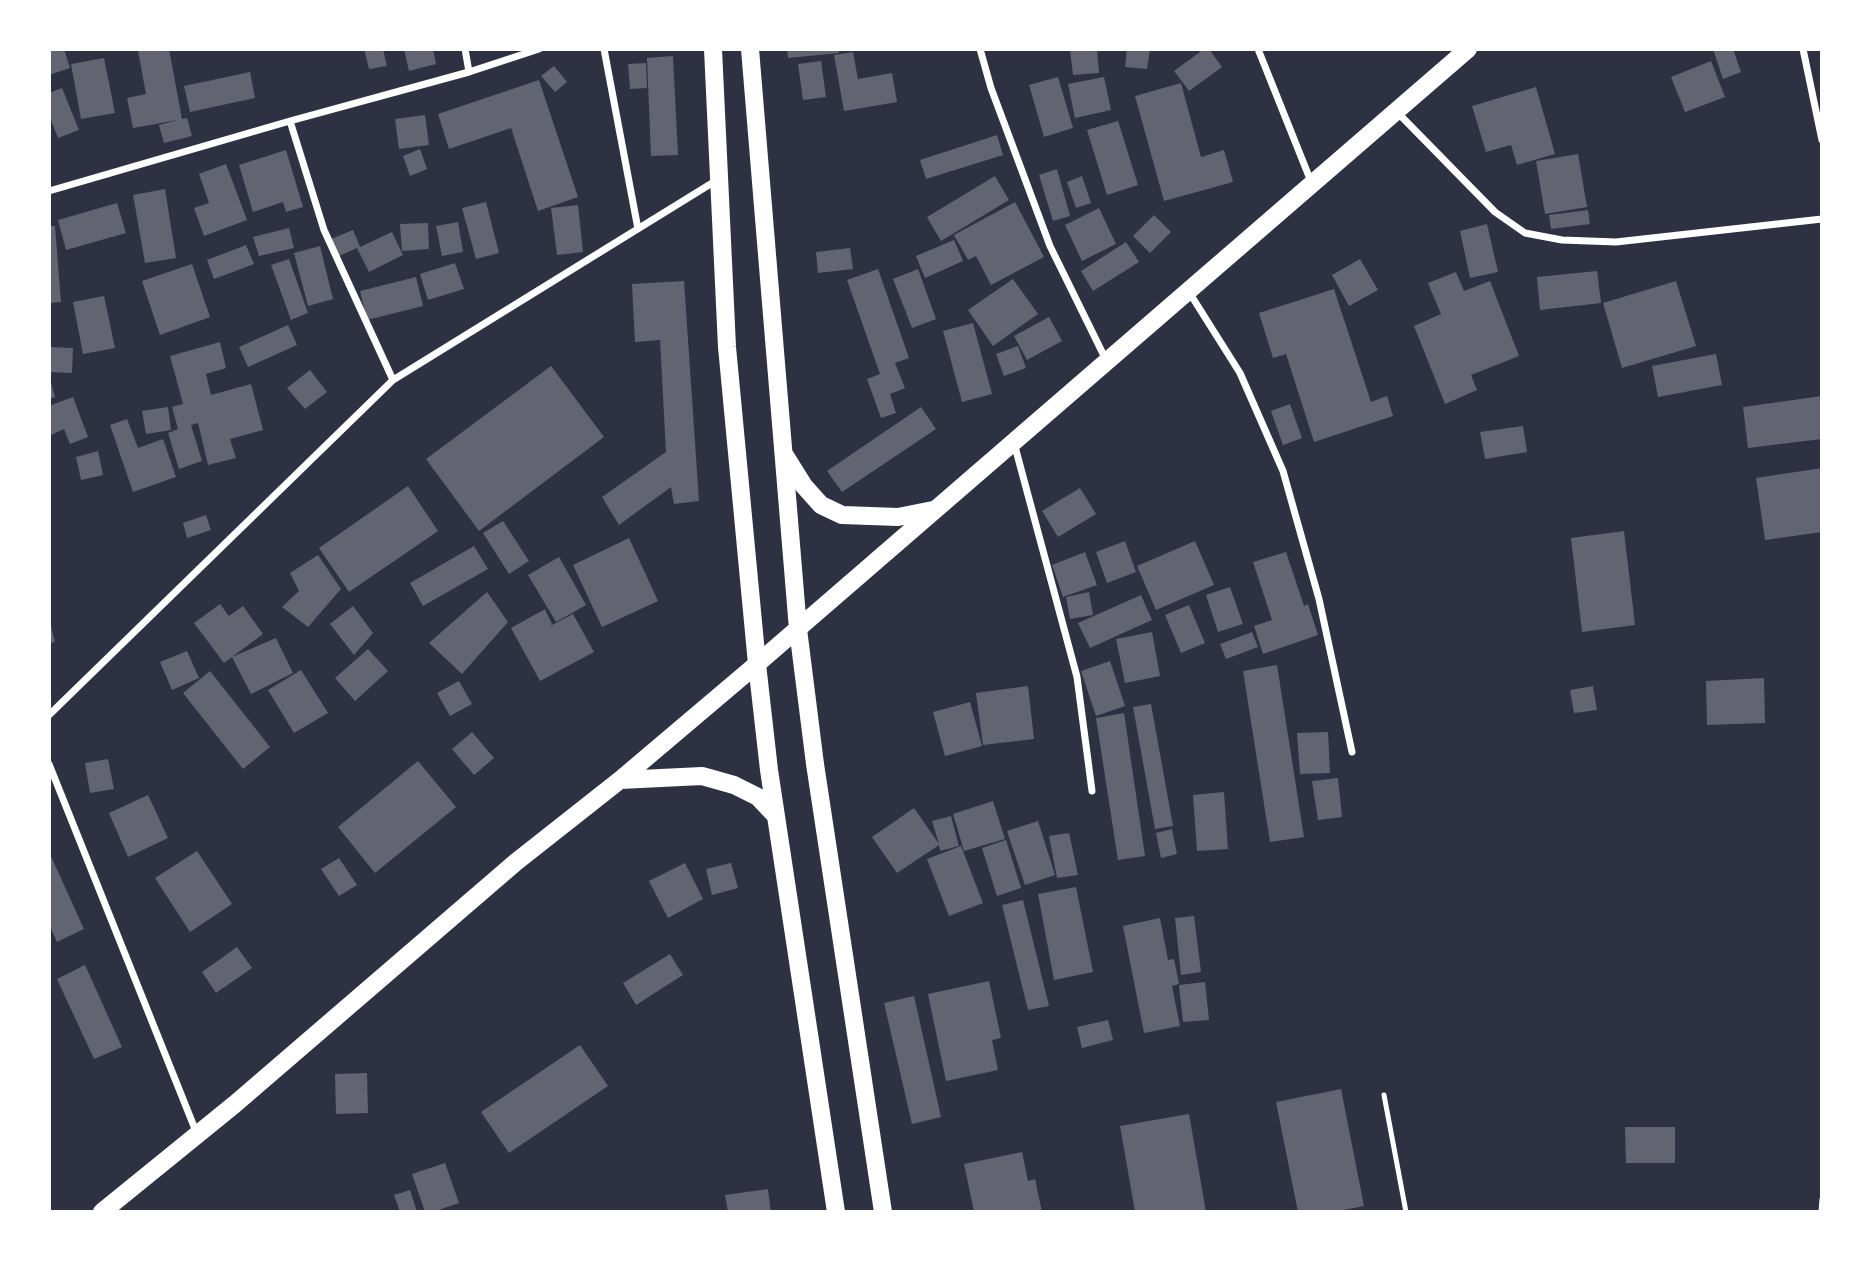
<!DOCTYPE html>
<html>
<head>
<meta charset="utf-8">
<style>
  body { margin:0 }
  #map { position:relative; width:1871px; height:1261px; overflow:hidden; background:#2d3142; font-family:Figtree,sans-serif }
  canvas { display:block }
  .frame { position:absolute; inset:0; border:51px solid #fff; pointer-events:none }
</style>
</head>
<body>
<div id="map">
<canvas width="1871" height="1261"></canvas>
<div class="frame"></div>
</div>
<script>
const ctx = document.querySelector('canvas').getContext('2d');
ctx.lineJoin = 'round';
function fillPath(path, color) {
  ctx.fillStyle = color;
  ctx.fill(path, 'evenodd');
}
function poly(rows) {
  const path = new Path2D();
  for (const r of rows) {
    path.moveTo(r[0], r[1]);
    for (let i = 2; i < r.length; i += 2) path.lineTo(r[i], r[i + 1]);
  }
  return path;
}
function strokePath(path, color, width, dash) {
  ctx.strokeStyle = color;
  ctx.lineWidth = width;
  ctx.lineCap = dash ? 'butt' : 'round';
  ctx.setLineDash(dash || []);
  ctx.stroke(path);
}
fillPath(poly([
  [49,49,64,49,70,68,49,75],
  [151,49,169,49,182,119,187,118,192,136,164,143,159,125,178,120,133,128,127,98,146,94,138,51],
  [364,49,383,49,387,66,369,69],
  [404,49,433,49,436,64,409,71],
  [787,49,839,49,839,53,788,58],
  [1097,49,1099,73,1073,75,1070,50],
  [1127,49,1150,49,1147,69,1125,67],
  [1204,49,1209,49,1222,67,1189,91,1174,71],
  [1713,49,1733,49,1741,72,1723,79],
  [853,52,858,79,892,73,897,102,844,111,834,55],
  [673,56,678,155,651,156,647,58],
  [104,58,115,113,81,119,71,64],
  [821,61,826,97,803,100,798,64],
  [1711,61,1725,97,1685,112,1671,77],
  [646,63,647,88,630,89,628,64],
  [554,66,567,82,555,92,541,76],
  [250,72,255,98,190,112,184,86],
  [1058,77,1073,128,1044,137,1029,85],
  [1104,77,1111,110,1075,118,1068,84],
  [539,80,578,197,538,211,511,128,449,149,438,114],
  [1181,83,1201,157,1224,150,1233,182,1164,201,1135,96],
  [1536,87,1555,154,1517,165,1511,145,1486,152,1472,106],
  [62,88,79,130,58,138,49,115,49,93],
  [425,115,429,145,399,149,395,119],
  [1118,121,1138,185,1107,195,1087,130],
  [997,135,1003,155,926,179,920,160],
  [420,149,427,169,410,176,403,156],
  [286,150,303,207,286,212,283,202,253,212,239,165],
  [1578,154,1587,207,1545,214,1536,161],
  [226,164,247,220,204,236,194,208,209,203,199,174],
  [1057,169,1070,216,1053,221,1039,175],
  [995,176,1009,200,941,241,927,217],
  [1082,176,1091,203,1076,208,1067,182],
  [165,189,176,258,145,263,133,195],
  [486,202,499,253,476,259,462,208],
  [1015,202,1044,257,991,285,976,256,968,260,954,235],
  [117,203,126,233,66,250,58,220],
  [578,205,583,252,557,255,551,208],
  [1099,208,1116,244,1082,261,1065,225],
  [1588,210,1590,224,1551,229,1549,215],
  [1154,215,1171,232,1150,253,1133,236],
  [458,222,463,252,442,256,436,226],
  [428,223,429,249,402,251,400,224],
  [1487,224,1498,272,1470,278,1460,231],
  [49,226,55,226,61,302,49,303],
  [289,228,294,248,259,256,253,237],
  [353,230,360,247,392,232,403,255,369,272,357,248,339,256,331,239],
  [954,240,963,261,925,278,916,256],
  [1126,242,1139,262,1093,291,1081,271],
  [246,245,254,264,214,279,207,260],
  [320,246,333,299,308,306,294,253],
  [850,248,853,269,818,273,816,252],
  [289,259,308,313,291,320,271,265],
  [1360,259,1378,290,1349,306,1332,275],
  [455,263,464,289,428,300,420,274],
  [192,264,210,317,160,335,142,281],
  [878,269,909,358,895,363,905,388,890,394,896,413,881,418,867,379,880,374,847,280],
  [918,269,936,319,912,328,893,279],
  [1597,271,1601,303,1540,310,1537,277],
  [1456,272,1464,291,1490,281,1519,356,1471,375,1477,390,1445,404,1414,326,1441,314,1428,283],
  [416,277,423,306,367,320,360,291],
  [1013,279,1038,314,993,346,968,310],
  [684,281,699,501,674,504,671,487,619,525,602,497,666,452,660,340,635,342,632,284],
  [1676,281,1696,346,1622,368,1603,303],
  [1334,289,1371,402,1387,396,1393,416,1314,442,1286,354,1273,358,1259,313],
  [104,296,115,348,83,354,73,302],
  [1049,317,1062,341,1027,360,1014,336],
  [973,323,992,394,962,402,943,331],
  [288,325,297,345,248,367,239,347],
  [220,342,226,368,206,374,211,395,251,384,263,430,230,439,236,458,208,465,198,423,191,425,202,461,179,469,168,433,178,429,172,407,183,404,170,356],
  [1018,346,1026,368,1004,376,996,354],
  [49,347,73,348,72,373,49,372],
  [1716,354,1722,385,1658,397,1652,366],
  [551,366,604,437,479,531,426,459],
  [310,370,327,392,305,409,287,388],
  [49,376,55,397,49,399],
  [1822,396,1822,439,1748,448,1743,407],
  [73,397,88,437,70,444,64,429,49,436,49,406],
  [1290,404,1302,438,1283,445,1271,411],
  [168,407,171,430,146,434,142,411],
  [921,407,936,429,842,492,827,471],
  [127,419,138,448,163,439,176,477,133,492,110,425],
  [1523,426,1527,452,1485,459,1480,432],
  [98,451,103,475,81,480,76,457],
  [1822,468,1822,532,1765,540,1756,478],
  [408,486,438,531,349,592,319,548],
  [1080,488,1096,514,1058,537,1042,511],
  [206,515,211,530,187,538,183,523],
  [503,521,529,561,509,574,483,533],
  [1624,531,1635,625,1582,632,1571,538],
  [629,538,658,601,602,627,573,565],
  [1125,541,1136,572,1107,583,1096,552],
  [1195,541,1214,585,1156,610,1137,566],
  [474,546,488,569,423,606,410,583],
  [1085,552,1097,585,1063,597,1052,565],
  [1286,552,1304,606,1308,604,1318,635,1263,654,1254,626,1272,620,1253,562],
  [318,555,341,589,308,627,282,607,299,591,290,573],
  [559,557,586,605,556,622,528,575],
  [1230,587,1243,624,1218,632,1206,595],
  [487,592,508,622,462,674,429,643],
  [1089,592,1093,615,1070,619,1066,597],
  [1141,595,1152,620,1090,648,1078,623],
  [220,604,229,616,243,606,263,634,224,663,194,623],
  [1189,605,1205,643,1181,653,1165,615],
  [353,606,373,633,354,655,330,624],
  [545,609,552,624,550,626,573,614,594,652,540,681,511,628],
  [49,619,55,642,49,643],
  [1152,632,1160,676,1125,683,1116,639],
  [1252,632,1258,647,1226,659,1220,644],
  [276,638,293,673,251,694,232,657],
  [368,649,388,671,355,701,335,678],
  [187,651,199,678,172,690,160,662],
  [1110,661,1125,706,1096,716,1081,671],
  [1277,665,1304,837,1270,842,1243,671],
  [301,670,328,713,294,733,268,690],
  [210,671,270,747,243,769,183,693],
  [1764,678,1765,723,1707,725,1706,681],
  [459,681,472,704,450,716,437,693],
  [1028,686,1034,739,983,745,976,693],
  [1593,686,1597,710,1574,713,1570,690],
  [970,702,982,746,945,756,933,712],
  [1151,704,1173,826,1155,829,1133,707],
  [1124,713,1145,856,1118,860,1096,718],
  [472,732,494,758,474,775,452,749],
  [1328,732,1330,773,1300,774,1297,733],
  [108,759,114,789,90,793,85,763],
  [418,761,456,807,375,873,338,827],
  [1338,778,1342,817,1318,820,1312,781],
  [1224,792,1228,849,1197,851,1193,795],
  [148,795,168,838,128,857,109,813],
  [993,801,1005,839,964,851,953,814],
  [914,808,939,844,932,821,951,816,959,846,940,851,939,845,897,873,872,837],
  [1038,821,1055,875,1025,885,1007,831],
  [1172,829,1177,854,1161,858,1156,833],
  [1069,833,1078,875,1057,878,1049,836],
  [1006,840,1021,888,997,896,982,848],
  [961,846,983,903,949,916,927,859],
  [197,851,232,904,190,932,155,878],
  [49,852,84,929,57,942,49,924],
  [339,858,357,885,339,896,321,869],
  [685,863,703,899,668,918,649,881],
  [731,863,738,888,712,895,706,869],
  [1076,887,1093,972,1054,980,1038,894],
  [1023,900,1049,1006,1028,1010,1002,905],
  [1194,916,1201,972,1181,975,1175,918],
  [1160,918,1168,960,1174,959,1179,984,1172,986,1180,1026,1144,1033,1123,926],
  [237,947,252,968,216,993,202,972],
  [670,954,683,975,636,1005,623,983],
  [85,965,122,1047,94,1059,57,979],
  [989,981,1001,1038,992,1040,998,1070,946,1081,928,994],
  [1205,982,1209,1020,1183,1022,1179,985],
  [914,996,941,1117,912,1124,884,1003],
  [1108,1020,1113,1040,1082,1048,1077,1027],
  [580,1045,608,1086,509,1153,481,1112],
  [367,1073,368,1113,336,1114,335,1074],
  [1341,1089,1364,1206,1333,1212,1298,1212,1276,1102],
  [1189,1114,1206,1212,1135,1212,1120,1126],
  [1625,1127,1675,1127,1675,1163,1626,1163],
  [1022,1152,1028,1181,1035,1179,1042,1212,974,1212,964,1164],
  [445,1163,459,1203,433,1212,425,1212,412,1174],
  [768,1189,771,1212,728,1212,725,1195],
  [410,1190,417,1212,400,1212,394,1195]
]), '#626471');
strokePath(poly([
  [1384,1095,1406,1212],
  [1821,1212,1822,1199]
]), '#fff', 5);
strokePath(poly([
  [465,49,469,72],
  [604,49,638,229],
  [980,49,991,88,1050,246,1107,362],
  [1258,49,1312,184],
  [1803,49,1822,140],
  [1397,112,1495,212,1525,233,1562,240,1616,242,1822,219],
  [290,121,324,230,393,380],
  [49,191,290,121,469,72,539,49],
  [1189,292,1240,373,1283,471,1319,599,1352,752],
  [1014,443,1077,677,1092,791],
  [49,715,393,380,717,180],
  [49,764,197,1134]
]), '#fff', 7);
strokePath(poly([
  [713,49,727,347,757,664,769,770,836,1212],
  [750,49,798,629,815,764,883,1212],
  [784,454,804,486,821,505,842,515,898,517,933,510],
  [620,780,702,776,734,785,758,797,776,816],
  [102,1212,235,1104,516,862,620,780,757,664,1468,49]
]), '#fff', 18);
</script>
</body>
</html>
